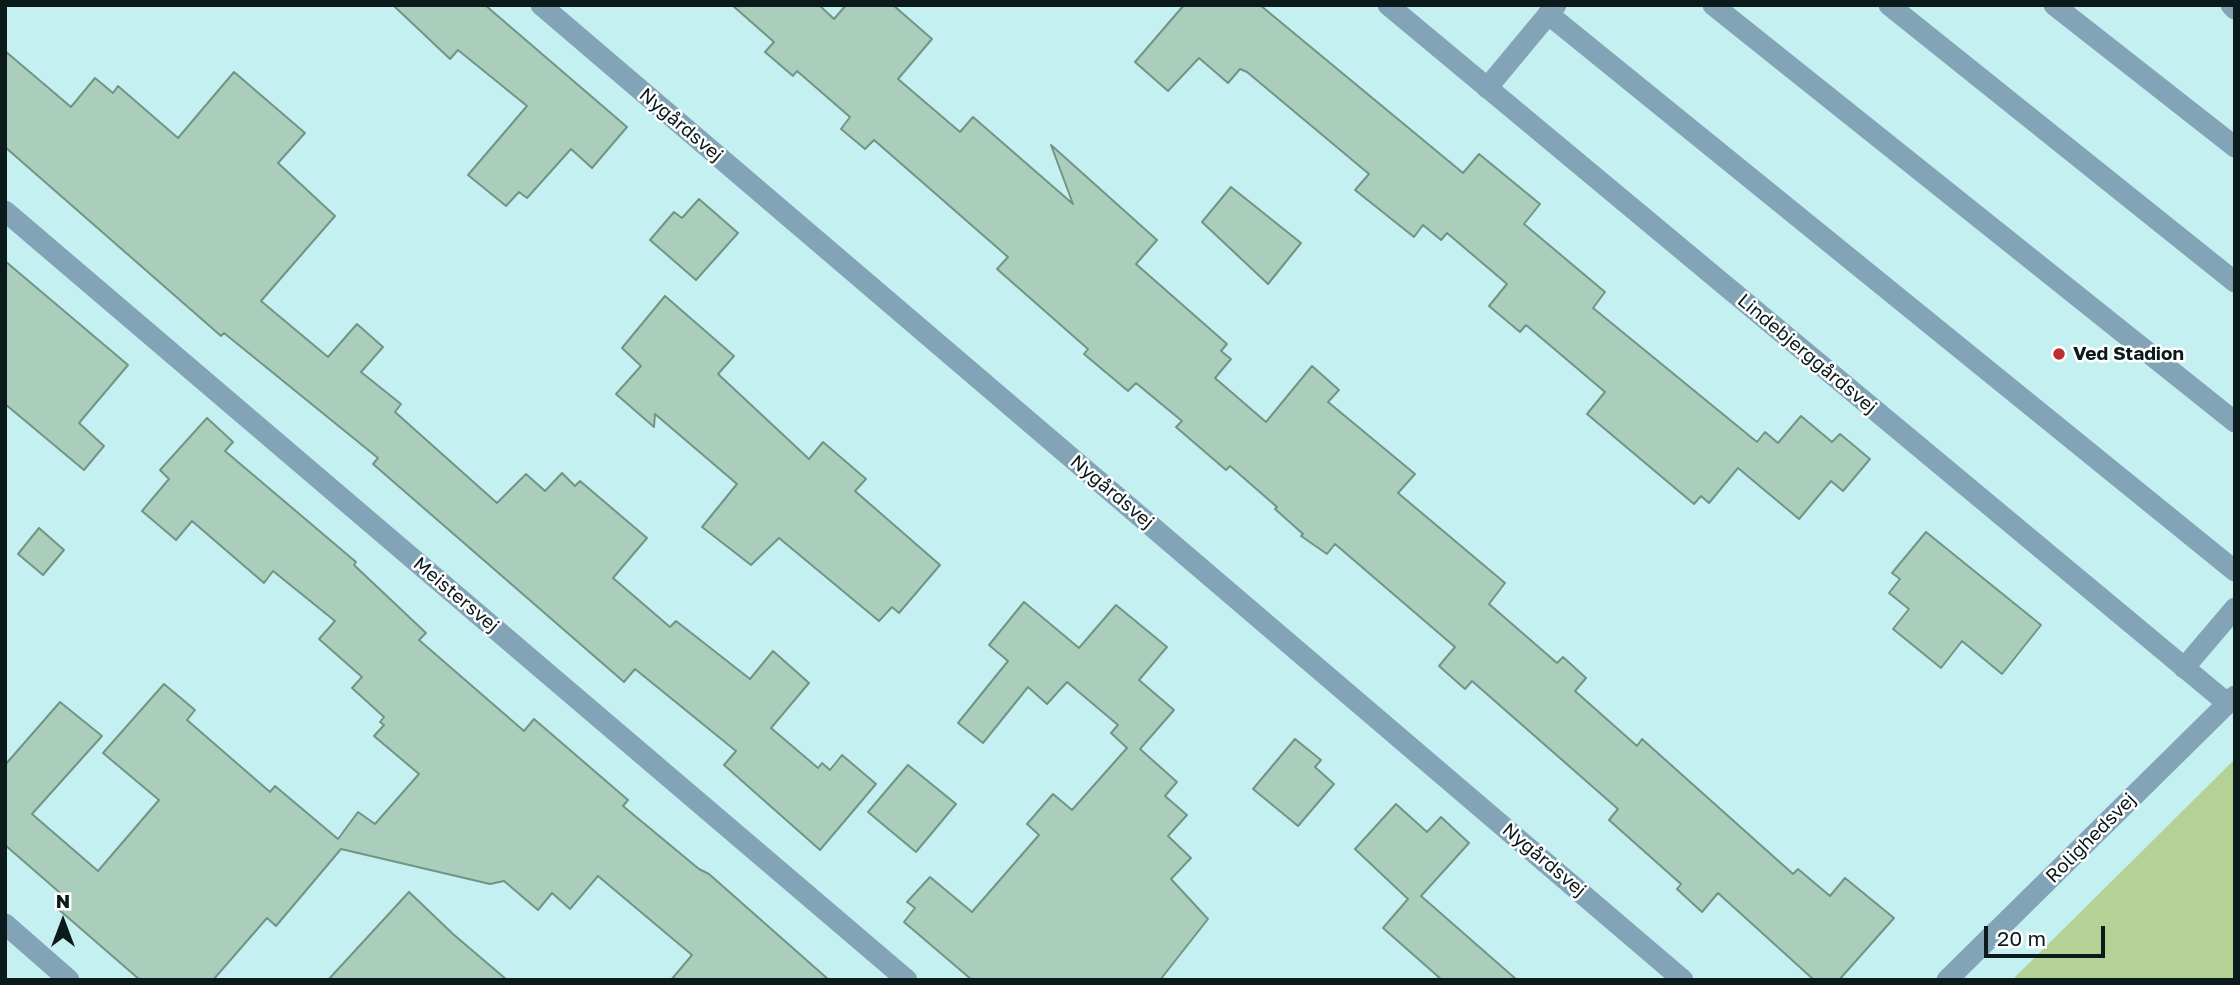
<!DOCTYPE html>
<html>
<head>
<meta charset="utf-8">
<style>
  body { margin:0 }
  #map { position:relative; width:2240px; height:985px; overflow:hidden; background:#c5f0f2; font-family:"Golos Text",sans-serif }
  canvas { display:block }
  .frame { position:absolute; inset:0; border:7px solid #0b1b1c; pointer-events:none }
  .north { position:absolute; left:28px; top:887px; width:70px; height:70px; -webkit-text-stroke:5px #fff; paint-order:stroke; rotate:0deg; font-size:19px; font-weight:700; line-height:28px; text-align:center; color:#0b1b1c }
  .north::after { content:''; display:block; margin:auto; width:24px; height:32px; background:#0b1b1c; clip-path:polygon(50% 0,100% 100%,50% 72%,0 100%) }
  .scale { position:absolute; left:1984px; top:926px; width:121px; height:32px; box-sizing:border-box; border:4px solid #0b1b1c; border-top:0; padding-left:9px; font-size:21px; line-height:24px; white-space:nowrap; color:#0b1b1c; -webkit-text-stroke:5px #fff; paint-order:stroke }
</style>
</head>
<body>
<div id="map">
<canvas width="2240" height="985"></canvas>
<div class="frame"></div>
<div class="north">N</div>
<div class="scale">20 m</div>
</div>
<script>
const ctx = document.querySelector('canvas').getContext('2d');
ctx.lineJoin = 'round';
function fillPath(path, color) {
  ctx.fillStyle = color;
  ctx.fill(path, 'evenodd');
}
function poly(rows) {
  const path = new Path2D();
  for (const r of rows) {
    path.moveTo(r[0], r[1]);
    for (let i = 2; i < r.length; i += 2) path.lineTo(r[i], r[i + 1]);
  }
  return path;
}
function strokePath(path, color, width, dash) {
  ctx.strokeStyle = color;
  ctx.lineWidth = width;
  ctx.lineCap = dash ? 'butt' : 'round';
  ctx.setLineDash(dash || []);
  ctx.stroke(path);
}
function drawText(font, color, halo, rows, align = 'center') {
  ctx.font = font + ' "Golos Text",sans-serif';
  ctx.lineWidth = 5;
  ctx.setLineDash([]);
  ctx.textBaseline = 'middle';
  ctx.strokeStyle = halo;
  ctx.fillStyle = color;
  for (const [text, x, y, turn = 0] of rows) {
    ctx.save();
    ctx.translate(x, y);
    ctx.rotate((+turn || 0) * Math.PI / 180);
    ctx.textAlign = isNaN(turn) ? turn : align;
    if (halo) ctx.strokeText(text, 0, 0);
    ctx.fillText(text, 0, 0);
    ctx.restore();
  }
}
fillPath(poly([
  [2235,759,2235,980,2012,980]
]), '#b4d296');
const building = poly([
  [393,5,485,5,627,127,592,168,571,149,527,198,519,192,506,206,468,175,527,106,458,50,450,59,393,5],
  [732,5,819,5,834,19,846,5,893,5,932,39,898,79,960,132,973,117,1073,204,1051,145,1157,240,1136,264,1227,344,1221,351,1231,359,1215,378,1266,422,1312,366,1339,390,1328,402,1415,474,1398,493,1505,583,1489,604,1557,663,1563,657,1586,678,1575,691,1637,746,1642,739,1793,874,1798,869,1830,896,1845,878,1894,918,1839,980,1814,980,1718,893,1702,912,1677,889,1681,884,1609,820,1618,809,1472,681,1465,689,1439,666,1455,647,1335,544,1327,554,1301,536,1303,534,1275,509,1277,507,1230,466,1226,470,1176,427,1182,421,1136,383,1128,391,1084,354,1088,349,997,269,1008,257,874,140,865,149,841,129,850,117,797,71,793,76,765,52,774,42,732,5],
  [1184,5,1260,5,1463,173,1479,154,1540,204,1524,224,1605,292,1593,308,1757,442,1765,432,1778,443,1801,416,1832,442,1840,434,1870,459,1843,491,1831,481,1799,519,1738,468,1709,503,1701,496,1694,504,1587,414,1605,392,1526,325,1520,332,1489,306,1507,284,1447,233,1441,240,1423,225,1414,237,1355,190,1369,174,1247,72,1240,69,1228,83,1199,58,1168,91,1135,62,1184,5],
  [5,51,71,107,95,78,113,93,118,86,178,138,234,72,305,133,278,163,335,216,261,301,328,357,357,324,383,347,361,372,401,404,395,412,497,503,526,474,545,491,562,473,575,486,580,481,647,538,613,578,670,627,676,621,750,679,773,651,809,683,771,728,818,768,822,763,830,770,842,755,876,784,820,850,724,765,736,751,635,669,624,682,373,464,378,458,224,333,221,336,5,147,5,51],
  [1231,187,1301,243,1268,284,1202,222,1231,187],
  [699,199,738,233,696,280,650,240,674,212,682,218,699,199],
  [5,261,128,365,79,423,104,446,84,470,5,404,5,261],
  [665,296,734,356,718,374,809,459,823,442,866,479,855,491,940,565,899,613,892,607,879,621,779,538,751,565,702,527,737,484,655,414,654,427,616,394,641,366,622,348,665,296],
  [207,418,233,442,225,451,356,562,354,565,426,633,419,640,524,731,534,719,628,800,623,806,699,869,709,874,829,980,671,980,692,955,598,876,570,909,552,893,538,910,504,881,490,884,341,849,276,926,267,918,213,980,140,980,57,908,66,898,5,845,5,765,60,702,102,736,32,814,98,871,159,800,103,753,164,684,195,710,187,720,270,792,275,786,338,839,358,812,375,824,419,774,374,736,384,725,380,722,384,717,352,688,362,677,319,639,335,621,273,571,264,583,192,521,176,540,142,511,169,479,160,470,207,418],
  [39,528,64,550,43,575,18,554,39,528],
  [1926,532,2041,625,2002,674,1962,641,1941,668,1893,629,1909,609,1889,593,1900,579,1892,573,1926,532],
  [1024,602,1079,648,1116,605,1167,647,1139,680,1174,710,1140,749,1177,782,1165,796,1187,815,1168,836,1191,858,1171,879,1208,919,1160,980,972,980,904,922,915,908,907,902,930,877,972,912,1039,835,1027,824,1053,794,1072,810,1127,748,1111,733,1118,725,1067,682,1047,704,1028,687,983,743,958,723,1008,661,989,645,1024,602],
  [1295,739,1321,760,1315,767,1334,784,1298,826,1253,789,1295,739],
  [908,765,956,804,916,852,868,812,908,765],
  [1396,804,1427,832,1441,817,1469,843,1421,896,1517,980,1442,980,1383,928,1408,899,1355,849,1396,804],
  [409,892,453,934,507,980,328,980,409,892]
]);
fillPath(building, '#aacdbc');
strokePath(building, '#729484', 2);
strokePath(poly([
  [1713,5,2235,422],
  [1889,5,2235,282],
  [2054,5,2235,147],
  [1548,14,2235,571],
  [1487,88,1556,5],
  [2184,668,2235,608]
]), '#83a4b7', 21);
strokePath(poly([
  [541,5,1683,980],
  [1388,5,2227,703],
  [2231,5,2235,9],
  [5,211,907,980],
  [5,924,69,980],
  [1947,980,2235,696]
]), '#83a4b7', 21);
for (const [x, y, r, color] of [
  [2059,354,7,"#be2f30"]
]) {
  const dot = new Path2D();
  dot.arc(x, y, r, 0, 2 * Math.PI);
  ctx.fillStyle = color;
  ctx.fill(dot);
  strokePath(dot, '#fff', 2.5);
}
drawText('19px', '#0b1b1c', '#fff', [
  ["Nygårdsvej",681,125,40],
  ["Lindebjerggårdsvej",1807,354,40],
  ["Nygårdsvej",1112,492,40],
  ["Meistersvej",456,595,40],
  ["Rolighedsvej",2091,838,-45],
  ["Nygårdsvej",1544,860,40]
]);
drawText('bold 19px', '#0b1b1c', '#fff', [
  ["Ved Stadion",2073,354]
], 'left');
</script>
</body>
</html>
